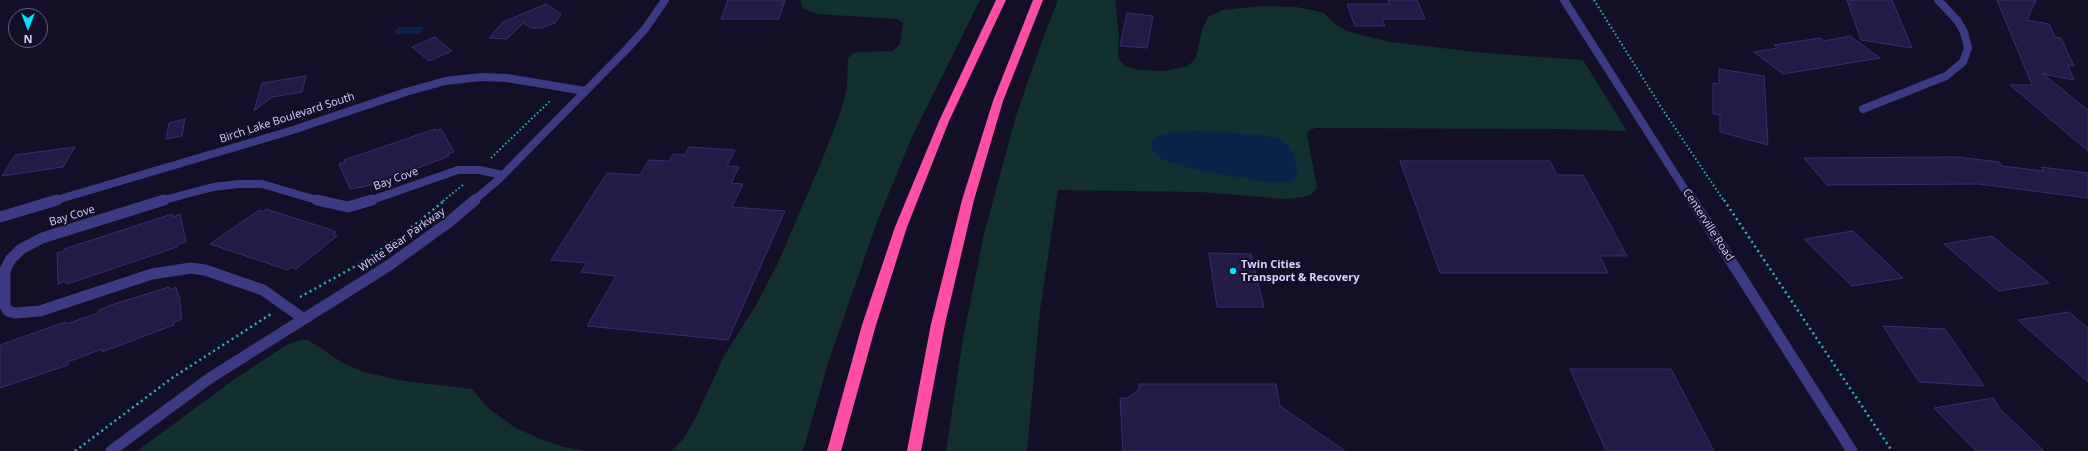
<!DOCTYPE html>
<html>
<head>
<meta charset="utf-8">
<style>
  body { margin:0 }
  #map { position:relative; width:2088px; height:451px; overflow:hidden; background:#130f26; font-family:"Open Sans",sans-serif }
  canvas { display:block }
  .north { position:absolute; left:8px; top:8px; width:40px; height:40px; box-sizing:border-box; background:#130f26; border:1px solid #625e7d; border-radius:50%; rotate:180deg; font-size:11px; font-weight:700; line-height:16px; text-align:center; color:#d9d4ff }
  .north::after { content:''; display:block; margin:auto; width:14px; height:18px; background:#00e5ff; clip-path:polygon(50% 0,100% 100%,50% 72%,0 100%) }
</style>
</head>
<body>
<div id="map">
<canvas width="2088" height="451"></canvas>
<div class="north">N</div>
</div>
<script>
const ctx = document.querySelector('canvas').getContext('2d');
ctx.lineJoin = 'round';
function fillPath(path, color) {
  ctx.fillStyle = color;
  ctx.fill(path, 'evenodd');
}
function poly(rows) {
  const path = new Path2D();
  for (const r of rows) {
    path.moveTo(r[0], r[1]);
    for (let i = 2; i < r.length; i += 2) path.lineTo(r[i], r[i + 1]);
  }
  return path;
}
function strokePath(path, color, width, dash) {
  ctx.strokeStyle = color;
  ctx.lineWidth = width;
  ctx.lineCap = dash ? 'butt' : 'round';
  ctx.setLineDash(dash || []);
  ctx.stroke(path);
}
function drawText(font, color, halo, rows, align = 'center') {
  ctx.font = font + ' "Open Sans",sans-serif';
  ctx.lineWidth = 4;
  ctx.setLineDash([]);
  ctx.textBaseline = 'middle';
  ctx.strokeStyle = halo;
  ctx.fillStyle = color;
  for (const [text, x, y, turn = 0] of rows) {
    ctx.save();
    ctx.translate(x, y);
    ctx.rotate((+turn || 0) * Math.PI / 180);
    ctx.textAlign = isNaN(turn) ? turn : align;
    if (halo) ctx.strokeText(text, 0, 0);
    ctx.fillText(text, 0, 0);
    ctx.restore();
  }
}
fillPath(poly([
  [800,0,980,0,912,137,877,222,828,363,803,451,671,451,683,439,696,417,724,356,756,305,777,265,822,160,841,111,847,87,848,58,853,53,859,52,893,51,900,44,903,23,897,19,817,14,803,8],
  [1058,0,1115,0,1119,36,1118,58,1125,66,1139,70,1164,71,1188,66,1196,58,1202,30,1208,17,1223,10,1261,6,1296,7,1317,11,1324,13,1336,25,1349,32,1390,42,1485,53,1583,60,1627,131,1557,129,1315,128,1308,131,1307,135,1317,187,1312,194,1304,197,1284,199,1200,192,1058,190,1040,310,1027,451,946,451,963,339,984,234,1016,116,1043,38],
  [300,340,308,340,343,363,364,372,404,381,472,389,488,408,514,427,538,438,563,447,587,451,137,451,236,378,288,344]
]), '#12302f');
fillPath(poly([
  [398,27,424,27,419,34,393,34],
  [1195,131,1264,135,1280,139,1289,145,1294,155,1298,172,1297,178,1291,182,1272,183,1197,170,1163,160,1153,152,1151,148,1153,139,1161,134]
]), '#0c2248');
const building = poly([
  [728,0,785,0,779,19,721,19,728,0],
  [1388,0,1417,0,1425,19,1382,19,1385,26,1355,26,1347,4,1389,4,1388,0],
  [1847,0,1892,0,1912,48,1861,40,1847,0],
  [1997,0,2036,0,2027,20,2049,24,2055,37,2061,38,2074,66,2068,65,2074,80,2043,74,2088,110,2088,151,2010,85,2032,85,1997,0],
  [546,4,561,14,555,23,542,28,531,28,523,23,507,39,489,38,503,22,546,4],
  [1127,13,1153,16,1147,48,1120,46,1127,13],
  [1850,36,1880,58,1783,74,1754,52,1778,48,1774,45,1820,38,1824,41,1850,36],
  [435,37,452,51,429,61,412,47,435,37],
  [1719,69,1764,76,1768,145,1720,132,1720,115,1713,114,1713,83,1719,84,1719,69],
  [306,76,302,92,272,97,254,111,262,83,306,76],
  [185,119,182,136,166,139,169,123,185,119],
  [435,129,436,131,441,129,454,152,448,154,449,156,395,177,363,187,350,189,339,164,345,162,344,160,435,129],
  [75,147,63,167,2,176,15,155,75,147],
  [689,147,735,150,727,166,739,167,731,183,743,184,732,207,785,211,728,340,587,326,616,276,581,272,587,263,551,260,607,173,640,175,649,160,669,161,673,154,685,155,689,147],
  [1957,157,1999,162,2002,166,2044,171,2041,167,2088,173,2088,198,1979,184,1827,185,1804,158,1957,157],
  [1400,161,1550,161,1557,175,1583,175,1627,256,1600,256,1608,273,1440,273,1400,161],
  [266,209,332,230,336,232,333,234,337,236,296,269,291,267,288,270,210,244,259,210,263,212,266,209],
  [172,214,173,217,180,214,186,242,177,245,177,247,73,282,66,284,65,281,58,284,57,253,64,251,64,249,172,214],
  [1853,231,1903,278,1852,286,1804,239,1853,231],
  [1992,236,2049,283,1999,291,1944,244,1992,236],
  [1209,253,1251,254,1264,307,1217,307,1209,253],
  [169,287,169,290,176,287,178,296,179,295,182,319,174,322,174,325,102,352,102,349,68,362,68,365,0,388,0,345,65,322,66,324,99,313,99,310,111,305,169,287],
  [2069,312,2088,328,2088,382,2018,320,2069,312],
  [1883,326,1945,329,1984,386,1919,382,1883,326],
  [1570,369,1671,369,1714,451,1606,451,1570,369],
  [1139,384,1276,384,1280,406,1345,451,1123,451,1120,398,1128,398,1139,389,1139,384],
  [1993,398,2000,409,2044,451,1976,451,1934,408,1993,398]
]);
fillPath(building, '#241b47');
strokePath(building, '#3b2d73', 1);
strokePath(poly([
  [1594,0,1661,107,1724,201],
  [491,158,551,100],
  [443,201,463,185]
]), '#2fb8b0', 2, [1.5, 2.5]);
strokePath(poly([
  [1724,200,1892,451],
  [407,231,445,200],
  [300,297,354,267,395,240],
  [75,451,172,378,271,314]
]), '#2fb8b0', 2.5, [2, 3.5]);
strokePath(poly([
  [1863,109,1946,76,1963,62,1968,48,1964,32,1957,20,1938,0],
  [160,201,213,187,239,184,262,184,320,201],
  [369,201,458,170,479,170,503,175]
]), '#3d3a85', 8);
strokePath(poly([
  [164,200,42,238,21,249,11,259,5,270,5,306,8,311,15,313,40,311,152,274,191,268,205,270,263,290,304,319],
  [317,200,348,207,372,200]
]), '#3d3a85', 11);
strokePath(poly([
  [1564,0,1692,201],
  [53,201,290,131,406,92,445,81,481,77,507,78,585,91],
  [473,201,497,181,626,50,645,29,665,0]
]), '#3d3a85', 8);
strokePath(poly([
  [1692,200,1852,451],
  [0,217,57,200],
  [111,451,210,378,388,266,449,222,475,200]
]), '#3d3a85', 11);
fillPath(poly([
  [996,0,1006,0,949,121,907,227,876,325,841,451,827,451,862,325,895,227,939,121,996,0],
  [1033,0,1043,0,1003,101,974,200,945,324,921,451,907,451,931,324,962,200,993,101,1033,0]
]), '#ff4fa3');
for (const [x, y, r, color] of [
  [1233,271,4,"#00e5ff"]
]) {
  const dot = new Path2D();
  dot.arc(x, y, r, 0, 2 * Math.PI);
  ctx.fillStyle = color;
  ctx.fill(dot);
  strokePath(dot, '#130f26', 1.5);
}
drawText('11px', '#d9d4ff', '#130f26', [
  ["Birch Lake Boulevard South",287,118,-18],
  ["Bay Cove",396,179,-20],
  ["Bay Cove",72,216,-17],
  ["Centerville Road",1708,225,57],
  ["White Bear Parkway",402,240,-35]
]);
drawText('bold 11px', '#d9d4ff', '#130f26', [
  ["Twin Cities",1241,265],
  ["Transport & Recovery",1241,278]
], 'left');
</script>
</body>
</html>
